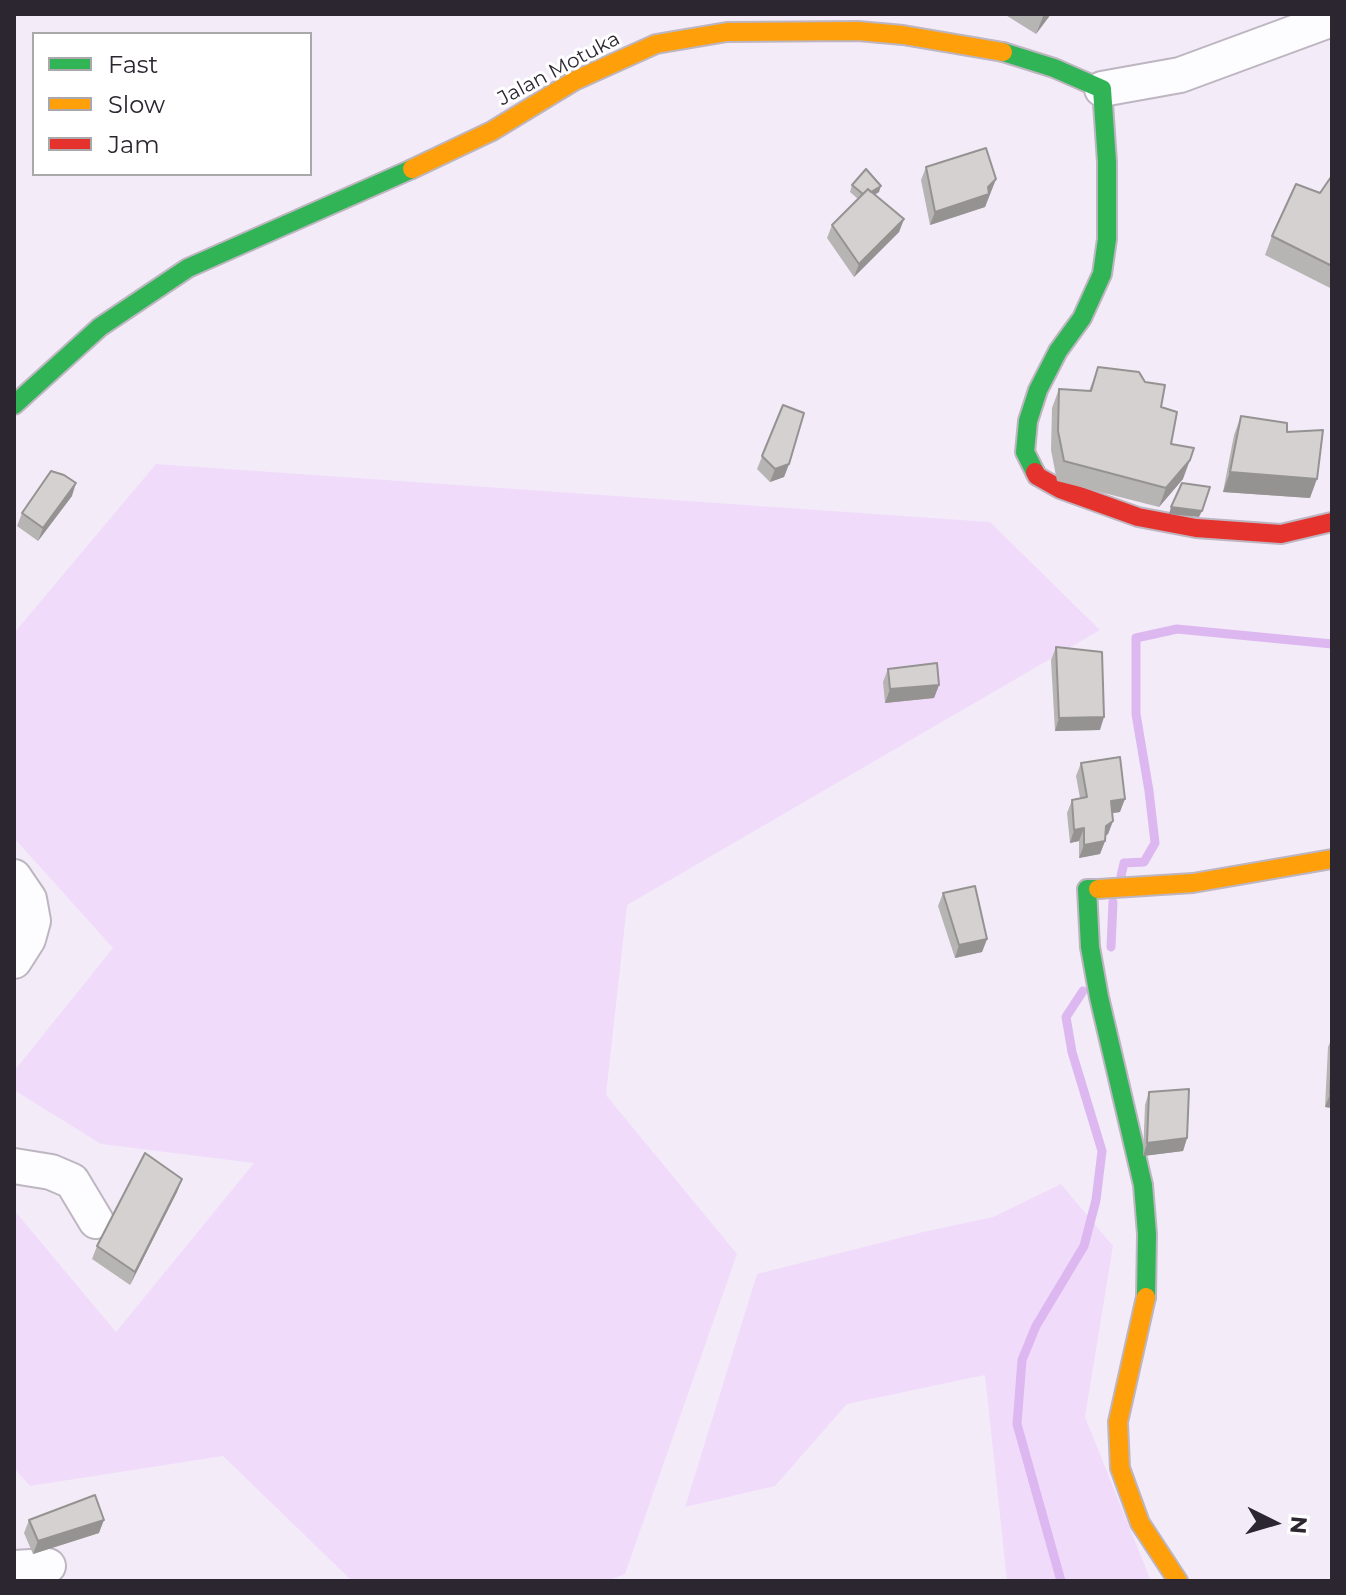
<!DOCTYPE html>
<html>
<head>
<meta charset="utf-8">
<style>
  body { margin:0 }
  #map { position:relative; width:1346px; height:1595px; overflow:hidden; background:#f4ebf9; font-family:Montserrat,sans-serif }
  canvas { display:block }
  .frame { position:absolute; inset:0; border:16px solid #2c2630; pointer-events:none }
  .legend { position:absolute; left:32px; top:32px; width:280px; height:144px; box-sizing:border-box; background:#fff; border:2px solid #aba8ac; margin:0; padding:10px 14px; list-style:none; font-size:24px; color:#2c2630 }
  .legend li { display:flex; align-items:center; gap:16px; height:40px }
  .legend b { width:40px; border:2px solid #aba8ac }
  .north { position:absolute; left:1234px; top:1483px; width:80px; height:80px; -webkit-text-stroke:6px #fff; paint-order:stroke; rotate:95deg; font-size:22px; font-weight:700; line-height:32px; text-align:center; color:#2c2630 }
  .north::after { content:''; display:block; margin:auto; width:28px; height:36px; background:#2c2630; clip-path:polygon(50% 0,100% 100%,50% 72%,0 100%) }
</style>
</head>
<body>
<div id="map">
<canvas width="1346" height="1595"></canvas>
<div class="frame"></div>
<ul class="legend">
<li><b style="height:10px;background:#30b455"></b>Fast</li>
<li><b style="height:10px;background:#ff9f0a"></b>Slow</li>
<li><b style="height:10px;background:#e5322d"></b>Jam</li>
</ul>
<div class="north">N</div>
</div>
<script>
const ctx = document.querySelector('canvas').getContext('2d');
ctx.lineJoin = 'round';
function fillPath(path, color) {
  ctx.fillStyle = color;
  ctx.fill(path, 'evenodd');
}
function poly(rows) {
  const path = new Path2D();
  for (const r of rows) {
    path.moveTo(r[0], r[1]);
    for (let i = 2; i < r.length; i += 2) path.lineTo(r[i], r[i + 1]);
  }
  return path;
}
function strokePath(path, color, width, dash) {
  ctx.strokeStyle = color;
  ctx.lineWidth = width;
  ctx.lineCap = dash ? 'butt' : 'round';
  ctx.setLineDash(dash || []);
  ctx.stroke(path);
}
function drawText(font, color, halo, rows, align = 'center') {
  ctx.font = font + ' Montserrat,sans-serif';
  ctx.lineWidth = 6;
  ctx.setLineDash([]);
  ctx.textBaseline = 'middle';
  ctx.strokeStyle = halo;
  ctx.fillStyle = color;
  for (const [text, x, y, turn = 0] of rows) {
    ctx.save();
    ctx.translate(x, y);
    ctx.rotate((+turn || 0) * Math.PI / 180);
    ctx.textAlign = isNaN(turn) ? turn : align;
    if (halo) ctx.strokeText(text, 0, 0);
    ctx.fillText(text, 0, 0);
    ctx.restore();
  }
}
fillPath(poly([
  [156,464,990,522,1100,630,627,905,606,1095,737,1254,625,1574,607,1581,352,1581,223,1456,30,1486,14,1468,14,1210,116,1332,254,1163,101,1144,14,1090,14,1071,113,948,14,838,14,633],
  [1061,1184,1113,1246,1085,1417,1151,1581,1007,1581,985,1375,847,1404,775,1486,685,1507,757,1274,923,1232,993,1217]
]), '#f0dcfa');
strokePath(poly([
  [1121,876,1124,863,1144,862,1155,843,1149,791,1136,714,1136,638,1177,629,1332,644],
  [1111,947,1113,902],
  [1061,1581,1017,1424,1022,1360,1036,1326,1084,1246,1096,1200,1102,1151,1072,1052,1066,1017,1083,991]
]), '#ddb7f0', 9);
const street = poly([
  [1102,89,1180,75,1332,19],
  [14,877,29,899,33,921,28,939,14,961],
  [14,1166,51,1172,72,1181,96,1221],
  [14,1568,48,1566]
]);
const fast = poly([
  [1003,52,1054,68,1102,89,1107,162,1107,239,1102,274,1082,318,1058,351,1038,390,1028,421,1025,452,1035,472],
  [14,405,100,327,188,268,412,169],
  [1098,889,1087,889,1090,947,1099,997,1143,1185,1147,1234,1146,1297]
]);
const slow = poly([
  [412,169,492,131,574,81,656,44,727,32,858,31,903,35,1003,52],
  [1098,889,1193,883,1332,859],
  [1146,1297,1118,1422,1120,1468,1140,1523,1178,1581]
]);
const jam = poly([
  [1035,472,1037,476,1060,489,1138,517,1196,528,1281,534,1332,522]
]);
strokePath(street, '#bdb6c1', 38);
strokePath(fast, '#bdb6c1', 22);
strokePath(slow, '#bdb6c1', 22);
strokePath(jam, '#bdb6c1', 22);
strokePath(street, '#fdfcfe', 34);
strokePath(fast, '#30b455', 18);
strokePath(slow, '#ff9f0a', 18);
strokePath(jam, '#e5322d', 18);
fillPath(poly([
  [1004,14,1051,14,1036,34],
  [926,167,996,179,985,207,930,225,921,180],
  [1332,177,1332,289,1265,255,1272,236,1320,193],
  [852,185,879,192,874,195,904,219,899,232,854,277,827,238,832,225,858,199,850,192],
  [1098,367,1145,382,1161,407,1171,444,1183,479,1159,507,1057,481,1051,450,1052,408,1059,389,1089,391],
  [783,405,789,464,784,477,770,482,757,469],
  [1241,416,1287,432,1310,498,1223,492,1234,435],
  [72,496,38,541,17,526,22,513],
  [1056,647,1100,730,1055,731,1051,660],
  [888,669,939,685,934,698,885,703,883,682],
  [1081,763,1120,812,1112,813,1113,821,1108,834,1105,836,1105,841,1100,854,1079,858,1079,841,1070,843,1067,813,1072,800,1080,798,1076,776],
  [943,893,987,939,982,952,955,958,938,906],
  [1332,1038,1332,1108,1325,1107,1328,1047],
  [1149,1092,1187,1138,1183,1151,1143,1156,1145,1105],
  [182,1179,177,1192,130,1285,92,1259,97,1246],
  [29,1520,99,1533,33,1554,24,1533]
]), '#b7b4b4');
fillPath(poly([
  [1044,14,1051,14,1036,34],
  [996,179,985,207,930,225,935,212],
  [881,186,879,192,863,202,865,196],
  [904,219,899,232,854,277,859,264],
  [1190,460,1183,479,1159,507,1166,488],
  [789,464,784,477,770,482,775,469],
  [1230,472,1317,479,1310,498,1223,492],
  [76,483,72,496,38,541,43,528],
  [1171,507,1202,511,1199,517,1169,514],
  [939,685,934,698,885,703,890,689],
  [1104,717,1100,730,1055,731,1059,718],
  [1125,799,1120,812,1106,814,1111,801],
  [1113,821,1108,834,1101,839,1106,826],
  [1084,828,1079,841,1070,843,1074,830],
  [1105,841,1100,854,1079,858,1084,845],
  [987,939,982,952,955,958,959,945],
  [1330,1094,1332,1094,1332,1108,1325,1107],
  [1187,1138,1183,1151,1143,1156,1147,1143],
  [182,1179,177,1192,130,1285,135,1272],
  [104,1520,99,1533,33,1554,38,1541]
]), '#959292');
const building = poly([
  [986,148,996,179,988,187,989,194,935,212,926,167,986,148],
  [866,169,881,186,871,192,868,189,863,194,852,185,866,169],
  [1331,177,1332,177,1332,266,1272,236,1296,184,1320,193,1331,177],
  [868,189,904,219,859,264,832,225,868,189],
  [1098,367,1139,372,1145,382,1165,385,1161,407,1177,412,1171,444,1194,448,1190,460,1166,488,1064,461,1058,431,1059,389,1091,391,1098,367],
  [783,405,804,413,789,464,775,469,762,456,783,405],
  [1241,416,1287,423,1287,432,1323,430,1317,479,1230,472,1241,416],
  [51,471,64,475,76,483,43,528,22,513,51,471],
  [1182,483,1210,487,1202,511,1171,507,1182,483],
  [1056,647,1102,652,1104,717,1059,718,1056,647],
  [937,663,939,685,890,689,888,669,937,663],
  [1120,757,1125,799,1111,801,1113,821,1106,826,1105,841,1084,845,1084,828,1074,830,1072,800,1087,797,1081,763,1120,757],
  [975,886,987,939,959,945,943,893,975,886],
  [1332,1055,1332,1094,1330,1094,1332,1055],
  [1189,1089,1187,1138,1147,1143,1149,1092,1189,1089],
  [145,1153,182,1179,135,1272,97,1246,145,1153],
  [95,1495,104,1520,38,1541,29,1520,95,1495]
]);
fillPath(building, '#d5d1d1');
strokePath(building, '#959292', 2);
drawText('20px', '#2c2630', '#fff', [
  ["Jalan Motuka",559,69,-28]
]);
</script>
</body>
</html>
